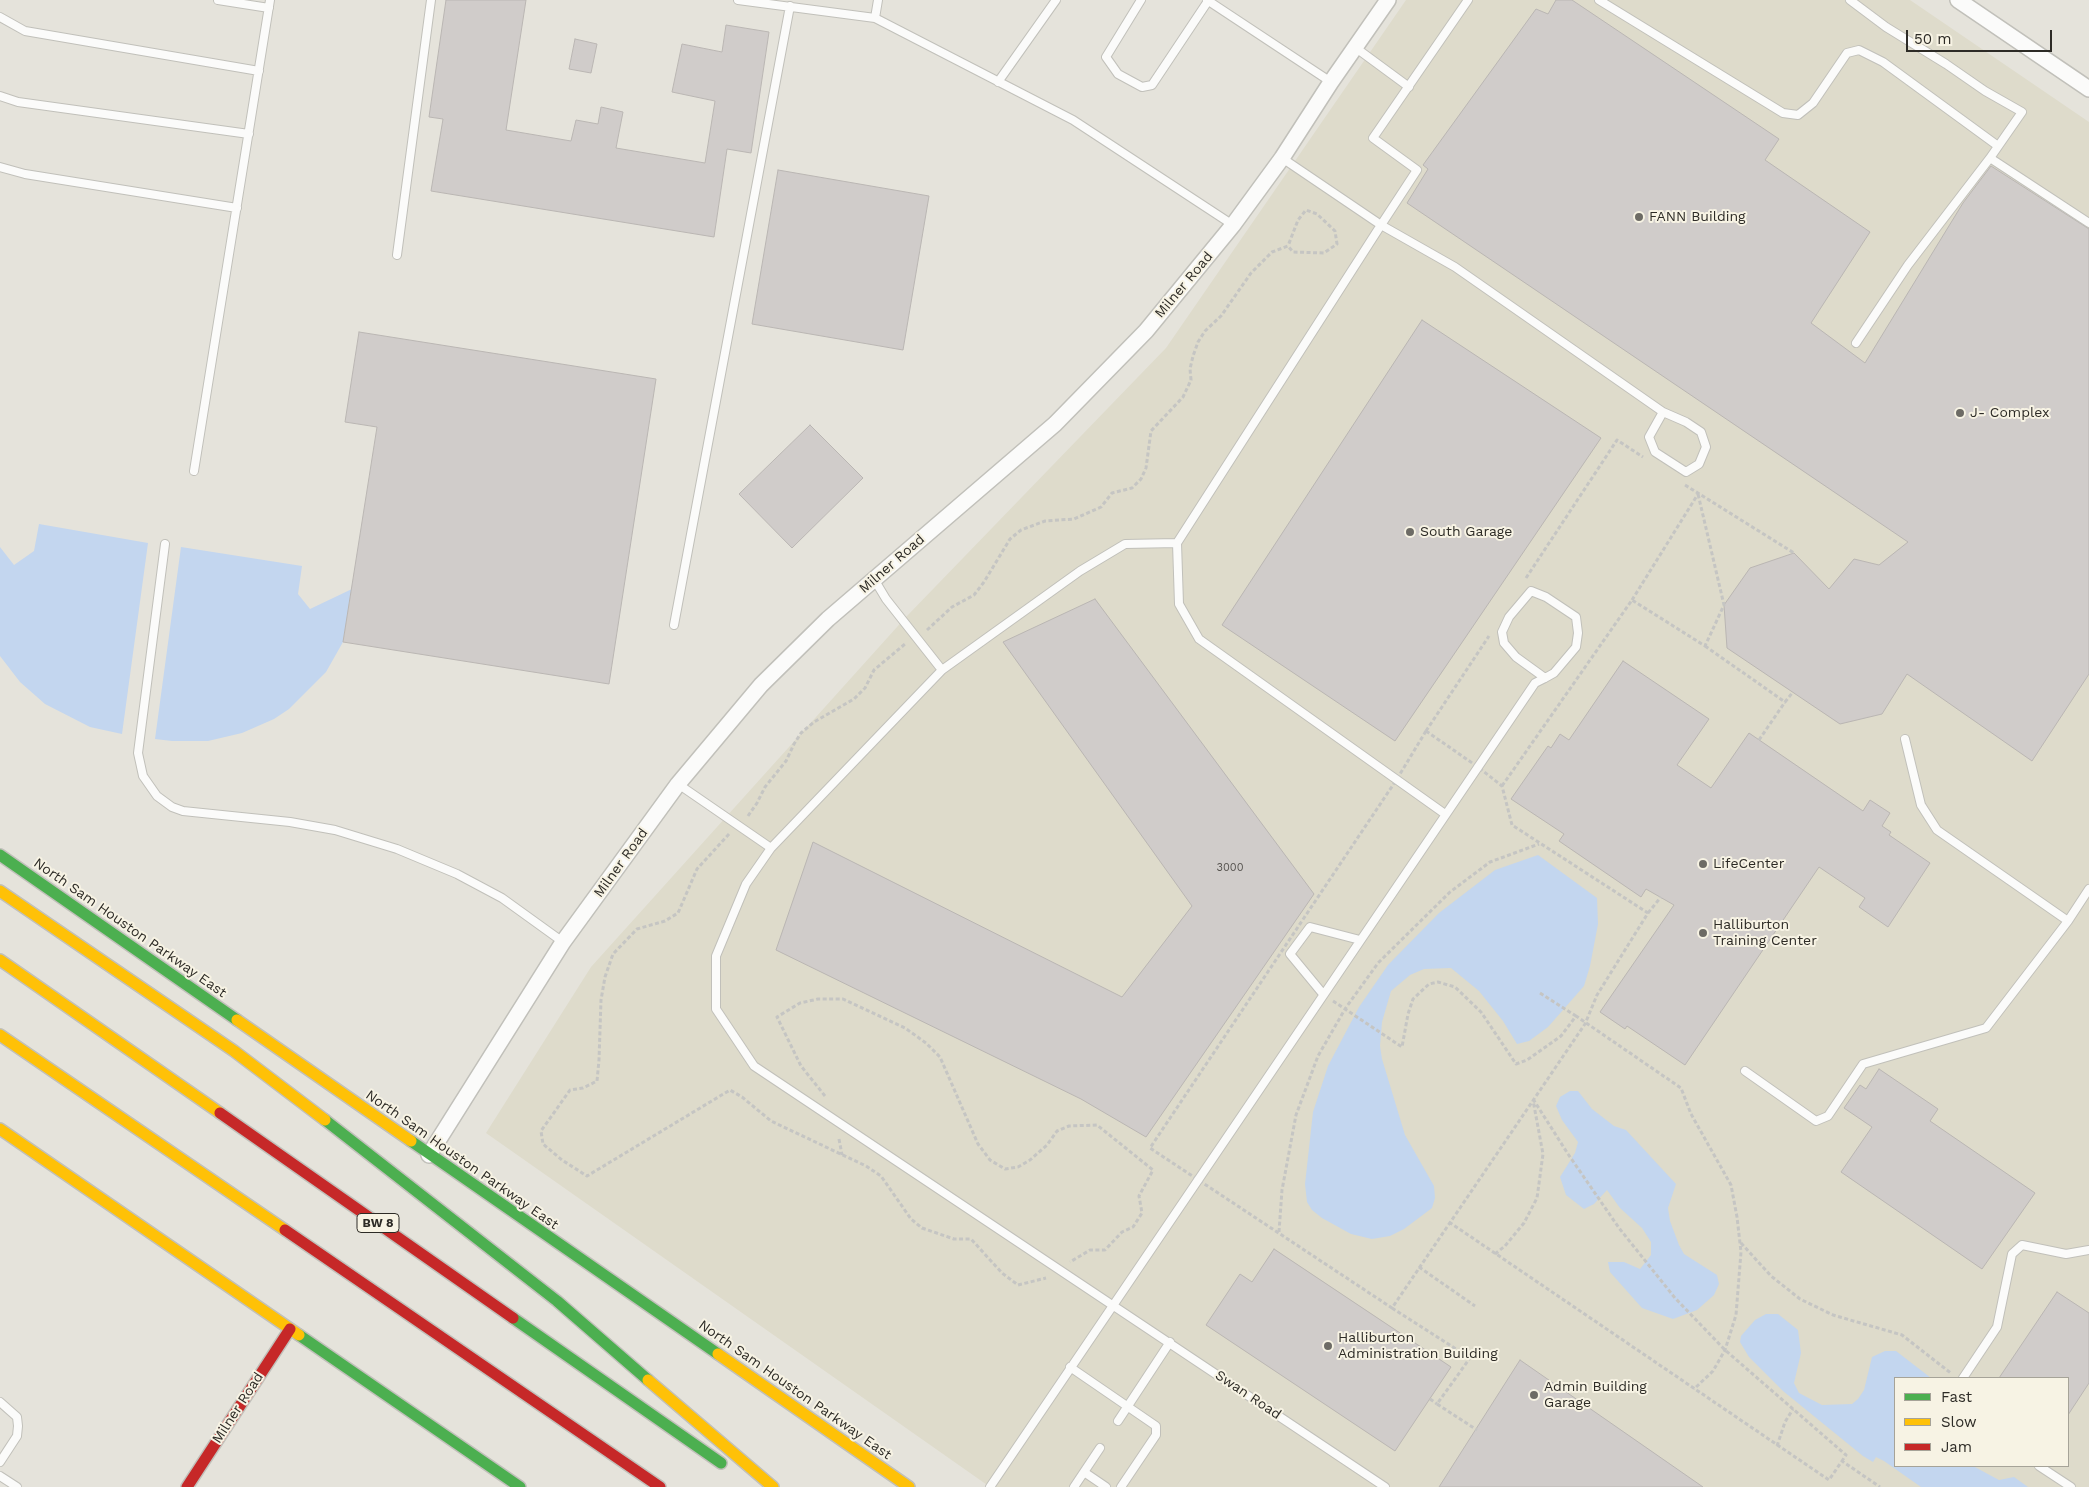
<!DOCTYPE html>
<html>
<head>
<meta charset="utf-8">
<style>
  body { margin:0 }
  #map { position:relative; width:2089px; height:1487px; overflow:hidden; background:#e5e3db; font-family:"Work Sans",sans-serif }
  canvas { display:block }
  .legend { position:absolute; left:1894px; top:1377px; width:175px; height:90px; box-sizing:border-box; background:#f7f3e4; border:1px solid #a6a398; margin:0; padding:6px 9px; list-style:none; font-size:15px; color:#2d2b26 }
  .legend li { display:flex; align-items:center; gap:10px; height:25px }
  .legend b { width:25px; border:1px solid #a6a398 }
  .scale { position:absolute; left:1906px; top:30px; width:146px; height:22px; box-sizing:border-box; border:2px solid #2d2b26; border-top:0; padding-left:6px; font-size:15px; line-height:18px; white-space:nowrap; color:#2d2b26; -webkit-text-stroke:4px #f7f3e4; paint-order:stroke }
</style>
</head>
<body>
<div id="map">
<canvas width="2089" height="1487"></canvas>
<ul class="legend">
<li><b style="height:6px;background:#4caf50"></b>Fast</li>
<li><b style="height:6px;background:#ffc107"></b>Slow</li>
<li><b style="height:6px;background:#c62828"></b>Jam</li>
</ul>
<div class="scale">50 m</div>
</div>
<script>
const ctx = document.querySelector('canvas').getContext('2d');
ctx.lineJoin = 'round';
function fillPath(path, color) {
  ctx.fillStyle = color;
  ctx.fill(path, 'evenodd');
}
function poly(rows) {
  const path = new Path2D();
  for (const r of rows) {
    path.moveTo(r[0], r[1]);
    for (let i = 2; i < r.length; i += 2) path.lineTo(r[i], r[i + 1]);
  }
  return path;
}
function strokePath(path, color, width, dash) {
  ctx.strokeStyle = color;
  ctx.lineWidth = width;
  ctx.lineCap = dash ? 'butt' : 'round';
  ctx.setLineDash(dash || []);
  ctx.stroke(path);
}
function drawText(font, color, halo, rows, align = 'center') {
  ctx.font = font + ' "Work Sans",sans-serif';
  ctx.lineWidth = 4;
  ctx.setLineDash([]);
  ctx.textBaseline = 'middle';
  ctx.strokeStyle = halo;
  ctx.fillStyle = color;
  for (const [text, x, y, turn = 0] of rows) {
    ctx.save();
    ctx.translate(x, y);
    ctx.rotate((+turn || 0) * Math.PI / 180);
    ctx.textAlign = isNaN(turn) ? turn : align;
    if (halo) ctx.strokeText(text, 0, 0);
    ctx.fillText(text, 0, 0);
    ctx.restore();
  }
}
fillPath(poly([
  [1406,0,1910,0,2089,122,2089,1487,990,1487,486,1133,591,967,906,617,1166,348],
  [1895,1378,2068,1378,2068,1466,1895,1466]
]), '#dedbcb');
fillPath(poly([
  [39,524,148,543,122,734,90,727,45,704,20,682,0,656,0,547,14,565,34,551],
  [181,547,302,566,298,594,310,609,352,589,343,642,326,672,289,709,274,719,242,733,208,741,172,741,155,739],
  [1538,855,1597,898,1598,924,1590,966,1584,986,1548,1027,1529,1041,1517,1044,1503,1021,1479,991,1451,968,1424,969,1410,975,1391,991,1382,1022,1380,1046,1382,1059,1405,1135,1434,1186,1435,1198,1432,1208,1404,1229,1390,1236,1372,1239,1351,1234,1322,1218,1312,1210,1307,1202,1305,1184,1313,1112,1328,1066,1359,1007,1388,965,1439,913,1495,870],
  [1570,1091,1578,1091,1592,1109,1614,1126,1626,1130,1676,1184,1668,1208,1670,1221,1679,1245,1684,1254,1717,1275,1719,1284,1714,1295,1697,1310,1673,1319,1642,1308,1610,1272,1608,1262,1624,1262,1640,1269,1651,1255,1651,1242,1642,1228,1620,1208,1607,1190,1594,1204,1584,1209,1566,1195,1560,1177,1575,1153,1578,1142,1562,1120,1556,1106,1560,1097],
  [1766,1314,1778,1314,1798,1330,1801,1353,1794,1383,1799,1393,1822,1405,1852,1404,1858,1399,1864,1390,1872,1357,1885,1351,1896,1351,1931,1378,1895,1378,1895,1466,1973,1466,1999,1480,2014,1477,2028,1487,1921,1487,1884,1461,1876,1457,1873,1462,1863,1456,1783,1391,1749,1357,1740,1342,1741,1336,1755,1320]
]), '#c3d6ef');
const building = poly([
  [446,0,526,0,506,130,571,141,576,120,598,124,601,107,623,112,616,148,705,163,715,101,672,92,682,44,722,52,726,25,769,32,751,153,727,149,714,237,431,191,443,119,429,117,446,0],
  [1556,0,1572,0,1779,139,1765,160,1870,232,1811,323,1865,363,1963,203,1991,166,2089,229,2089,674,2032,761,1907,674,1882,714,1840,724,1727,648,1724,605,1750,568,1794,553,1829,589,1854,559,1879,565,1908,542,1407,203,1428,169,1423,165,1536,9,1548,14,1556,0],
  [575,39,597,44,591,73,569,69,575,39],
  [778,170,929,196,903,350,752,324,778,170],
  [1422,320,1601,438,1395,741,1222,625,1422,320],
  [359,332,656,379,609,684,343,642,377,427,345,422,359,332],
  [810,425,863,478,792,548,739,494,810,425],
  [1095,599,1314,894,1146,1137,1081,1099,776,950,813,842,1122,997,1192,906,1003,642,1095,599],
  [1623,661,1709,719,1677,765,1711,788,1749,733,1863,811,1870,800,1890,813,1882,826,1891,832,1889,835,1930,863,1888,927,1859,907,1865,898,1819,867,1685,1065,1627,1026,1625,1029,1600,1012,1674,905,1646,889,1641,897,1559,841,1564,834,1511,799,1548,746,1551,748,1560,734,1569,740,1623,661],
  [1879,1069,1938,1109,1930,1121,2035,1193,1982,1269,1841,1172,1872,1127,1844,1108,1860,1085,1866,1089,1879,1069],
  [1274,1249,1451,1367,1395,1451,1206,1325,1240,1274,1252,1282,1274,1249],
  [2057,1292,2089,1313,2089,1383,2068,1415,2068,1378,1999,1378,2057,1292],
  [1520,1360,1703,1487,1439,1487,1520,1360]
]);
fillPath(building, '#d0ccca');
strokePath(building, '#bab6b3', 1);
const lane = poly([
  [218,0,269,8],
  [738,0,875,18,1073,120,1233,225],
  [1141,0,1106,57,1118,74,1142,87,1152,85,1208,1],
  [1207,0,1331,82],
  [1599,0,1783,113,1798,115,1813,103,1847,53,1859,50,1883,62,1998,146],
  [1850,0,1886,27,1946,64,1985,91,2022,112,1990,158,2089,223],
  [0,17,25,31,259,71],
  [875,18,878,0],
  [1356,48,1409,87],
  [998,82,1056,0],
  [0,96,18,102,249,134],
  [1282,158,1381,225,1417,170,1373,138,1468,0],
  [0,167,25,174,237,208],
  [397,255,431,0],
  [1856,343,1908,265,1990,158],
  [194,471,270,0],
  [165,544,138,753,143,776,157,796,172,807,183,811,290,822,335,830,397,849,457,874,502,898,563,942],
  [874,579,886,599,942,670],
  [674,625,790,6],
  [1905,739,1921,805,1937,830,2068,921],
  [678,784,771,848,746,884,716,956,716,1009,754,1066,1385,1487],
  [1445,814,1199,639,1179,604,1177,543,1381,225,1455,267,1663,412,1649,437,1655,452,1686,472,1699,464,1706,447,1701,432,1686,422,1663,412],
  [771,848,942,670,1080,571,1125,544,1177,543],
  [1323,994,1290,954,1310,927,1360,940],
  [1745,1071,1816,1121,1828,1116,1863,1064,1986,1028,2068,921,2089,889],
  [1070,1367,1156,1426,1156,1435,1121,1487],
  [1963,1378,1997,1327,2012,1254,2022,1245,2066,1254,2089,1250],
  [0,1402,17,1417,18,1426,17,1436,0,1462],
  [1118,1421,1170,1342],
  [2039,1466,2071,1487],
  [1084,1472,1106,1487],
  [0,1476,17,1487],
  [990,1487,1535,683,1545,678,1554,673,1576,647,1578,633,1576,617,1546,597,1531,591,1509,617,1502,632,1504,643,1516,657,1545,678],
  [1074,1487,1100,1448]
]);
const street = poly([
  [1958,0,2089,89],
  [429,1155,563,942,678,784,761,685,828,619,1055,424,1146,331,1233,225,1282,158,1331,82,1388,0]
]);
const fast = poly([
  [0,855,237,1020],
  [325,1120,557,1301,648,1380],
  [411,1141,718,1354],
  [513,1318,721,1463],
  [299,1335,520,1487]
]);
const slow = poly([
  [0,891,234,1051,325,1120],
  [0,960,220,1113],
  [237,1020,411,1141],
  [0,1035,285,1230],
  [0,1129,299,1335],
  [718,1354,909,1487],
  [648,1380,773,1487]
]);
const jam = poly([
  [220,1113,513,1318],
  [285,1230,660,1487],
  [187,1487,290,1329]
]);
strokePath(lane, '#c1c0ba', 10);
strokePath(street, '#c1c0ba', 18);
strokePath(fast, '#c1c0ba', 14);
strokePath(slow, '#c1c0ba', 14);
strokePath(jam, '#c1c0ba', 14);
strokePath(poly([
  [1685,485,1794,553],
  [1526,578,1617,440,1643,457],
  [1632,600,1698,494],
  [927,630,952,607,974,595,984,582,1010,539,1021,530,1045,521,1074,519,1101,507,1112,493,1132,488,1141,479,1146,468,1151,431,1183,397,1191,380,1190,369,1193,356,1198,342,1205,331,1221,316,1251,273,1272,252,1288,246,1293,252,1324,253,1337,244,1335,231,1317,214,1306,210,1298,220,1288,246],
  [1705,646,1785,702,1793,692],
  [1426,731,1478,767,1502,786,1512,825,1648,913,1597,995,1585,1024,1392,1308,1150,1148,1397,779,1426,731],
  [1426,731,1489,636],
  [1759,740,1785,702],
  [1502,786,1632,600,1705,646,1724,605,1698,494],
  [748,816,757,803,765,787,786,761,794,744,801,733,814,722,854,699,865,688,874,670,905,644],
  [729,834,697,869,678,913,665,921,637,929,613,954,605,977,601,1000,599,1060,597,1081,583,1088,570,1090,541,1131,543,1144,562,1160,587,1176,730,1090,742,1097,771,1121,866,1166,881,1176,911,1219,922,1228,954,1239,971,1239,1002,1273,1018,1285,1046,1278],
  [1648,913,1661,897],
  [1540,993,1576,1016],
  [1333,1001,1402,1047,1408,1014,1413,999,1429,984,1438,982,1455,987,1481,1012,1516,1064,1527,1060,1561,1036,1576,1016,1681,1088,1691,1114,1731,1185,1737,1217,1741,1252,1736,1315,1725,1350,1713,1371,1694,1389],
  [825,1096,801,1066,777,1017,800,1003,818,999,843,999,905,1028,926,1043,940,1057,978,1144,990,1160,1005,1169,1018,1167,1030,1160,1047,1145,1057,1131,1069,1126,1097,1125,1153,1170,1139,1196,1142,1213,1133,1227,1122,1232,1105,1250,1090,1250,1070,1262],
  [1533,1099,1568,1154,1619,1228,1675,1298,1725,1350,1846,1455,1842,1461],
  [839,1139,842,1155],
  [1449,1222,1829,1480,1842,1461,1880,1487],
  [1279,1232,1282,1190,1296,1115,1318,1056,1345,1009,1378,963,1450,892,1490,862,1539,844],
  [1741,1243,1771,1276,1800,1299,1833,1315,1902,1335,1952,1374],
  [1495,1254,1505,1246,1524,1223,1537,1198,1543,1154,1533,1100],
  [1419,1267,1475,1306],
  [1392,1308,1470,1358,1437,1404,1477,1430],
  [1430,1399,1437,1404],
  [1777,1446,1785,1422,1793,1409]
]), '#c5c5c3', 3, [4, 2.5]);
strokePath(lane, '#fbfbfa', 8);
strokePath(street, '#fbfbfa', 15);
strokePath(fast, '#4caf50', 11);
strokePath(slow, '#ffc107', 11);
strokePath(jam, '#c62828', 11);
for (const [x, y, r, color] of [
  [1639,217,5,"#6d6b65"],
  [1960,413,5,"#6d6b65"],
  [1410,532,5,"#6d6b65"],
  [1703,864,5,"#6d6b65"],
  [1703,933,5,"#6d6b65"],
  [1328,1346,5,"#6d6b65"],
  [1534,1395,5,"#6d6b65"]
]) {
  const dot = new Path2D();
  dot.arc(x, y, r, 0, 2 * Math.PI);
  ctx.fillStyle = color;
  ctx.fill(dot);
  strokePath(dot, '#f7f3e4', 2);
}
drawText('11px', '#56534f', null, [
  ["3000",1230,868]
]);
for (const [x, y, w] of [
  [378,1223,42]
]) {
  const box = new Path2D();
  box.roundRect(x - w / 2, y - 9.5, w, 19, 4);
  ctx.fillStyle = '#f7f3e4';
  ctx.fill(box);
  strokePath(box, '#2d2b26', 1);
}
drawText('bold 12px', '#2d2b26', null, [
  ["BW 8",378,1223]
]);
drawText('14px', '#2d2b26', '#f7f3e4', [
  ["FANN Building",1649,217],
  ["J- Complex",1970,413],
  ["South Garage",1420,532],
  ["LifeCenter",1713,864],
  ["Halliburton",1713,925],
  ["Training Center",1713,941],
  ["Halliburton",1338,1338],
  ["Administration Building",1338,1354],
  ["Admin Building",1544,1387],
  ["Garage",1544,1403]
], 'left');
drawText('14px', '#2d2b26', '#f7f3e4', [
  ["Milner Road",1184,285,-50],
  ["Milner Road",892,564,-41],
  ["Milner Road",621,863,-54],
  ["North Sam Houston Parkway East",130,928,35],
  ["North Sam Houston Parkway East",462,1160,35],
  ["North Sam Houston Parkway East",795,1390,35],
  ["Swan Road",1248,1395,34],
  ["Milner Road",238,1408,-57]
]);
</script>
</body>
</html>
